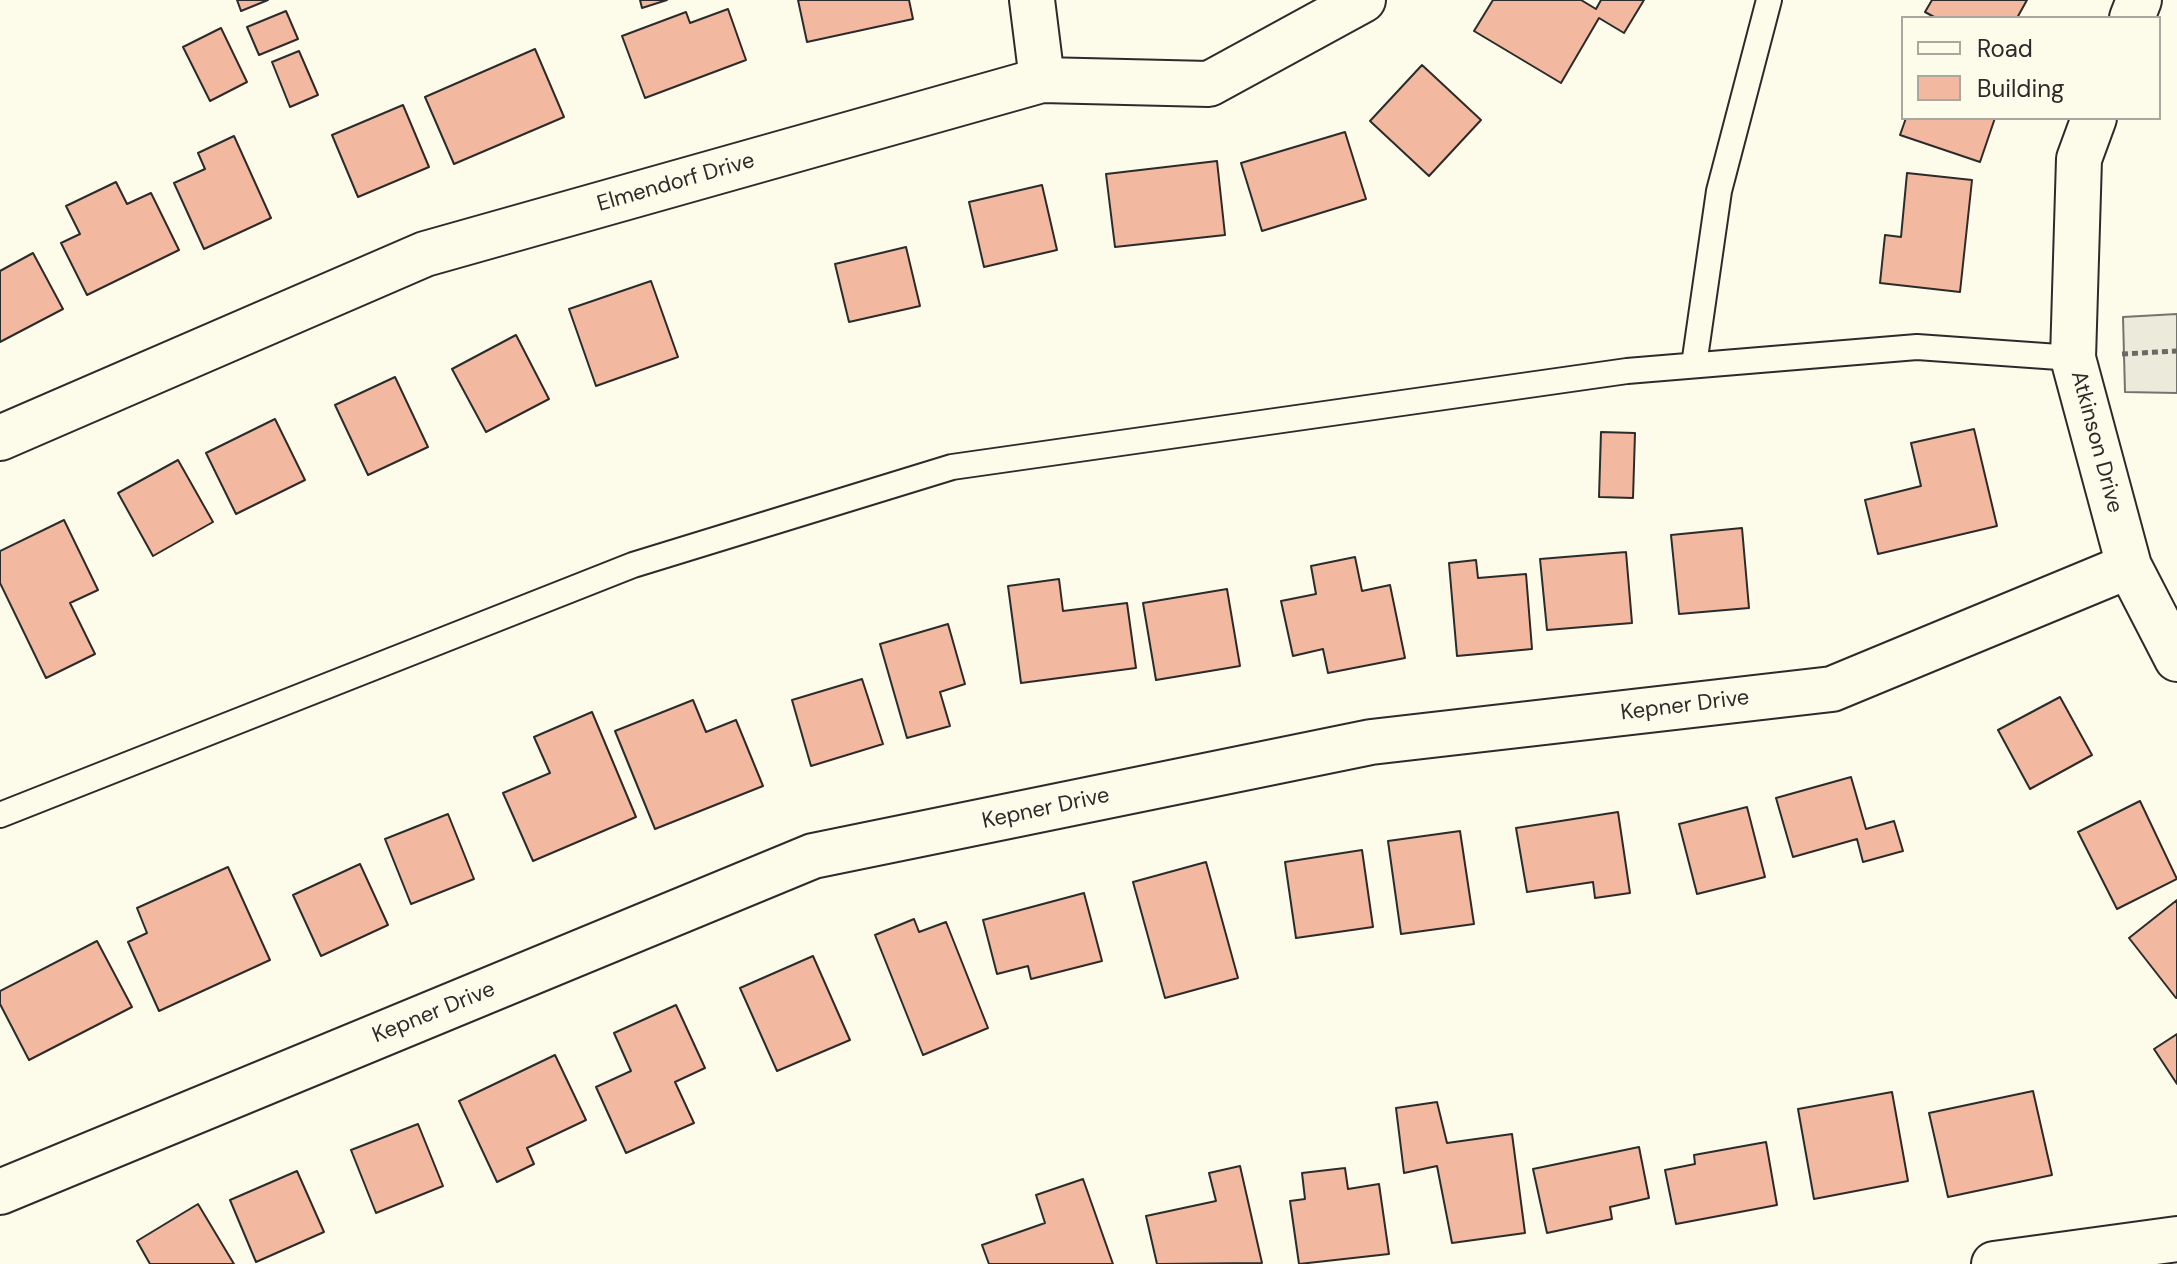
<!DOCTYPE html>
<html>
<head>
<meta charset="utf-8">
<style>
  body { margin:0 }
  #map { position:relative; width:2177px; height:1264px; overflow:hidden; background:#fdfbea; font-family:"DM Sans",sans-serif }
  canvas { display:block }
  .legend { position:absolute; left:1901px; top:16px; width:260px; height:104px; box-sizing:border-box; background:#fdfbea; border:2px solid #a9a89e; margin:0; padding:10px 14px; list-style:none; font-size:24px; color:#2b2b2b }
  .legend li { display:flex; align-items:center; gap:16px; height:40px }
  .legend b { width:40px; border:2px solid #a9a89e }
</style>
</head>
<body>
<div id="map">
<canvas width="2177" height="1264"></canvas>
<ul class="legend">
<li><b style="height:10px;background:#fdfbea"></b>Road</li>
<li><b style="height:22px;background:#f2b8a0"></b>Building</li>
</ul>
</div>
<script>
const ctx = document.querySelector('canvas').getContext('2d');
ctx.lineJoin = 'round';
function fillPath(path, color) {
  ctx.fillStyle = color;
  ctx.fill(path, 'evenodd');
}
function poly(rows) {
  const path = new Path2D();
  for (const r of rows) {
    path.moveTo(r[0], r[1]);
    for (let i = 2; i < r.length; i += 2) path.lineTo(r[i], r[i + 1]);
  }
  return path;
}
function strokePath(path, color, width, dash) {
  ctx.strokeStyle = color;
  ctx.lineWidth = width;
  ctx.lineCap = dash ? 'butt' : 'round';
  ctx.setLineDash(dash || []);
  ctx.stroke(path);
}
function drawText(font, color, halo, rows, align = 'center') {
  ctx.font = font + ' "DM Sans",sans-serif';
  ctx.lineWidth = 6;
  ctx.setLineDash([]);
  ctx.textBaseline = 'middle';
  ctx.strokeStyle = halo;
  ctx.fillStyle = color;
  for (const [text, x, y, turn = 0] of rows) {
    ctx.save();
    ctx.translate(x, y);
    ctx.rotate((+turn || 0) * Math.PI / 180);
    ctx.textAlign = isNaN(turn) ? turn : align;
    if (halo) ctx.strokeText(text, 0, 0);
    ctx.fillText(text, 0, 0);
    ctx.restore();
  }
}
const green = poly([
  [2177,314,2177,393,2125,392,2123,317,2177,314]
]);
fillPath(green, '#ecebdb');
strokePath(green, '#74746e', 2);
const building = poly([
  [237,0,268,0,241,11,237,0],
  [640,0,667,0,642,8,640,0],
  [798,0,909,0,913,19,807,42,798,0],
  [1493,0,1581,0,1596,9,1601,0,1644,0,1624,33,1599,18,1561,83,1474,31,1493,0],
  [1932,0,2027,0,2017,18,1936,18,1925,12,1932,0],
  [728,9,746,60,645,98,622,36,686,12,690,23,728,9],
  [286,11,298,39,259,55,247,27,286,11],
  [221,28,247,82,210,101,183,47,221,28],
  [535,49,564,117,454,164,425,97,535,49],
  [299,51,318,95,290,107,272,62,299,51],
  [1422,65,1481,120,1429,176,1370,121,1422,65],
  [403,105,429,167,358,197,332,135,403,105],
  [1906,118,1995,118,1980,162,1900,135,1906,118],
  [1345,132,1366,199,1262,231,1241,163,1345,132],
  [234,136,271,218,204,249,174,183,205,169,198,153,234,136],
  [1217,161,1225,235,1115,247,1106,174,1217,161],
  [1907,173,1972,180,1960,292,1880,283,1885,235,1901,237,1907,173],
  [116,182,127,204,151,193,179,250,87,295,61,243,80,234,66,206,116,182],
  [1042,185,1057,250,984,267,969,202,1042,185],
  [906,247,920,306,849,322,835,264,906,247],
  [33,253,63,309,0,342,0,271,33,253],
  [651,281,678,357,596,386,569,309,651,281],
  [516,335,549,399,486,432,452,369,516,335],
  [395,377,428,447,368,475,335,405,395,377],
  [275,419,305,480,236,514,206,453,275,419],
  [1974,429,1997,526,1878,554,1865,500,1921,486,1911,443,1974,429],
  [1601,432,1635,433,1633,498,1599,497,1601,432],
  [178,460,213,522,153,556,118,493,178,460],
  [64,520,98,590,70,603,95,654,46,678,0,583,0,551,64,520],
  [1742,528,1749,608,1679,614,1671,535,1742,528],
  [1626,552,1632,623,1547,630,1540,559,1626,552],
  [1355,557,1362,591,1390,585,1405,658,1328,673,1323,649,1293,656,1281,601,1316,594,1311,566,1355,557],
  [1476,560,1478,578,1526,574,1532,649,1457,656,1449,563,1476,560],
  [1059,579,1063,611,1127,603,1136,668,1021,683,1008,586,1059,579],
  [1227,589,1240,666,1156,680,1143,603,1227,589],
  [948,624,965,684,940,692,950,726,907,738,880,644,948,624],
  [862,679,883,744,811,766,792,700,862,679],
  [2060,697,2092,755,2030,789,1998,730,2060,697],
  [693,700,706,732,736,720,763,786,655,829,615,731,693,700],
  [592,712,636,817,533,861,503,793,550,773,534,737,592,712],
  [1851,777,1866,829,1894,821,1903,851,1863,862,1857,839,1793,857,1776,798,1851,777],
  [2140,801,2177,879,2117,909,2078,832,2140,801],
  [1747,807,1765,877,1697,894,1679,824,1747,807],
  [1618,812,1630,893,1595,898,1593,882,1527,892,1516,828,1618,812],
  [448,814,474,879,411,904,385,839,448,814],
  [1460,831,1474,924,1401,934,1388,841,1460,831],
  [1362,850,1373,927,1296,938,1285,862,1362,850],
  [1206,862,1238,978,1165,998,1133,882,1206,862],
  [360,864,388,925,321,956,293,895,360,864],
  [228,867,270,960,159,1011,128,942,147,933,137,908,228,867],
  [1084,893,1102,961,1031,979,1028,966,997,974,983,920,1084,893],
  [2177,900,2177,998,2176,998,2129,938,2177,900],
  [914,919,919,932,946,922,988,1028,923,1055,875,935,914,919],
  [97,941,132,1007,29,1060,0,1004,0,991,97,941],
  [813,956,850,1040,777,1071,740,988,813,956],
  [676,1005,705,1068,675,1082,694,1123,626,1153,596,1087,631,1071,614,1033,676,1005],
  [2177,1034,2177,1084,2154,1049,2177,1034],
  [555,1055,586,1120,527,1148,534,1164,497,1182,459,1101,555,1055],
  [2033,1091,2052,1175,1948,1197,1929,1113,2033,1091],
  [1892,1092,1908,1181,1814,1199,1798,1109,1892,1092],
  [1437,1102,1447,1143,1512,1134,1525,1233,1452,1243,1437,1166,1404,1173,1396,1108,1437,1102],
  [418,1124,443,1186,376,1213,351,1150,418,1124],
  [1766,1142,1777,1205,1676,1224,1665,1170,1695,1164,1694,1155,1766,1142],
  [1639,1147,1649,1198,1610,1207,1612,1219,1547,1233,1533,1169,1639,1147],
  [1240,1166,1262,1263,1157,1264,1146,1216,1216,1201,1209,1173,1240,1166],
  [1345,1168,1348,1189,1379,1184,1389,1254,1299,1264,1290,1201,1305,1199,1302,1173,1345,1168],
  [297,1171,324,1232,256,1262,230,1200,297,1171],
  [1083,1179,1113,1264,989,1264,982,1245,1045,1223,1036,1195,1083,1179],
  [198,1204,234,1264,150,1264,137,1241,198,1204]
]);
fillPath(building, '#f2b8a0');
strokePath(building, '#2b2b2b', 2);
const lane = poly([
  [1694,365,1719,191,1769,0],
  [0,815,633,565,952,467,1627,371,1917,347,2073,358]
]);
const street = poly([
  [1032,0,1042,80],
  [2132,18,2139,0],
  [2094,118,2079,159,2073,358,2129,566,2177,659],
  [0,438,425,254,1042,80,1209,84,1363,0],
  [0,1192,813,856,1371,742,1832,689,2129,566],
  [1994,1264,2177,1239]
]);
strokePath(lane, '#2b2b2b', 28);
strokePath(street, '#2b2b2b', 48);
strokePath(poly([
  [2122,354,2177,351]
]), '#6a6964', 5, [6, 4]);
strokePath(lane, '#fdfbea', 24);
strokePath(street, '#fdfbea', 44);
drawText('22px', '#2b2b2b', '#fdfbea', [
  ["Elmendorf Drive",676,183,-16],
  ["Atkinson Drive",2096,442,75],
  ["Kepner Drive",1685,706,-7],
  ["Kepner Drive",1046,809,-12],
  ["Kepner Drive",434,1013,-22]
]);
</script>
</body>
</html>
